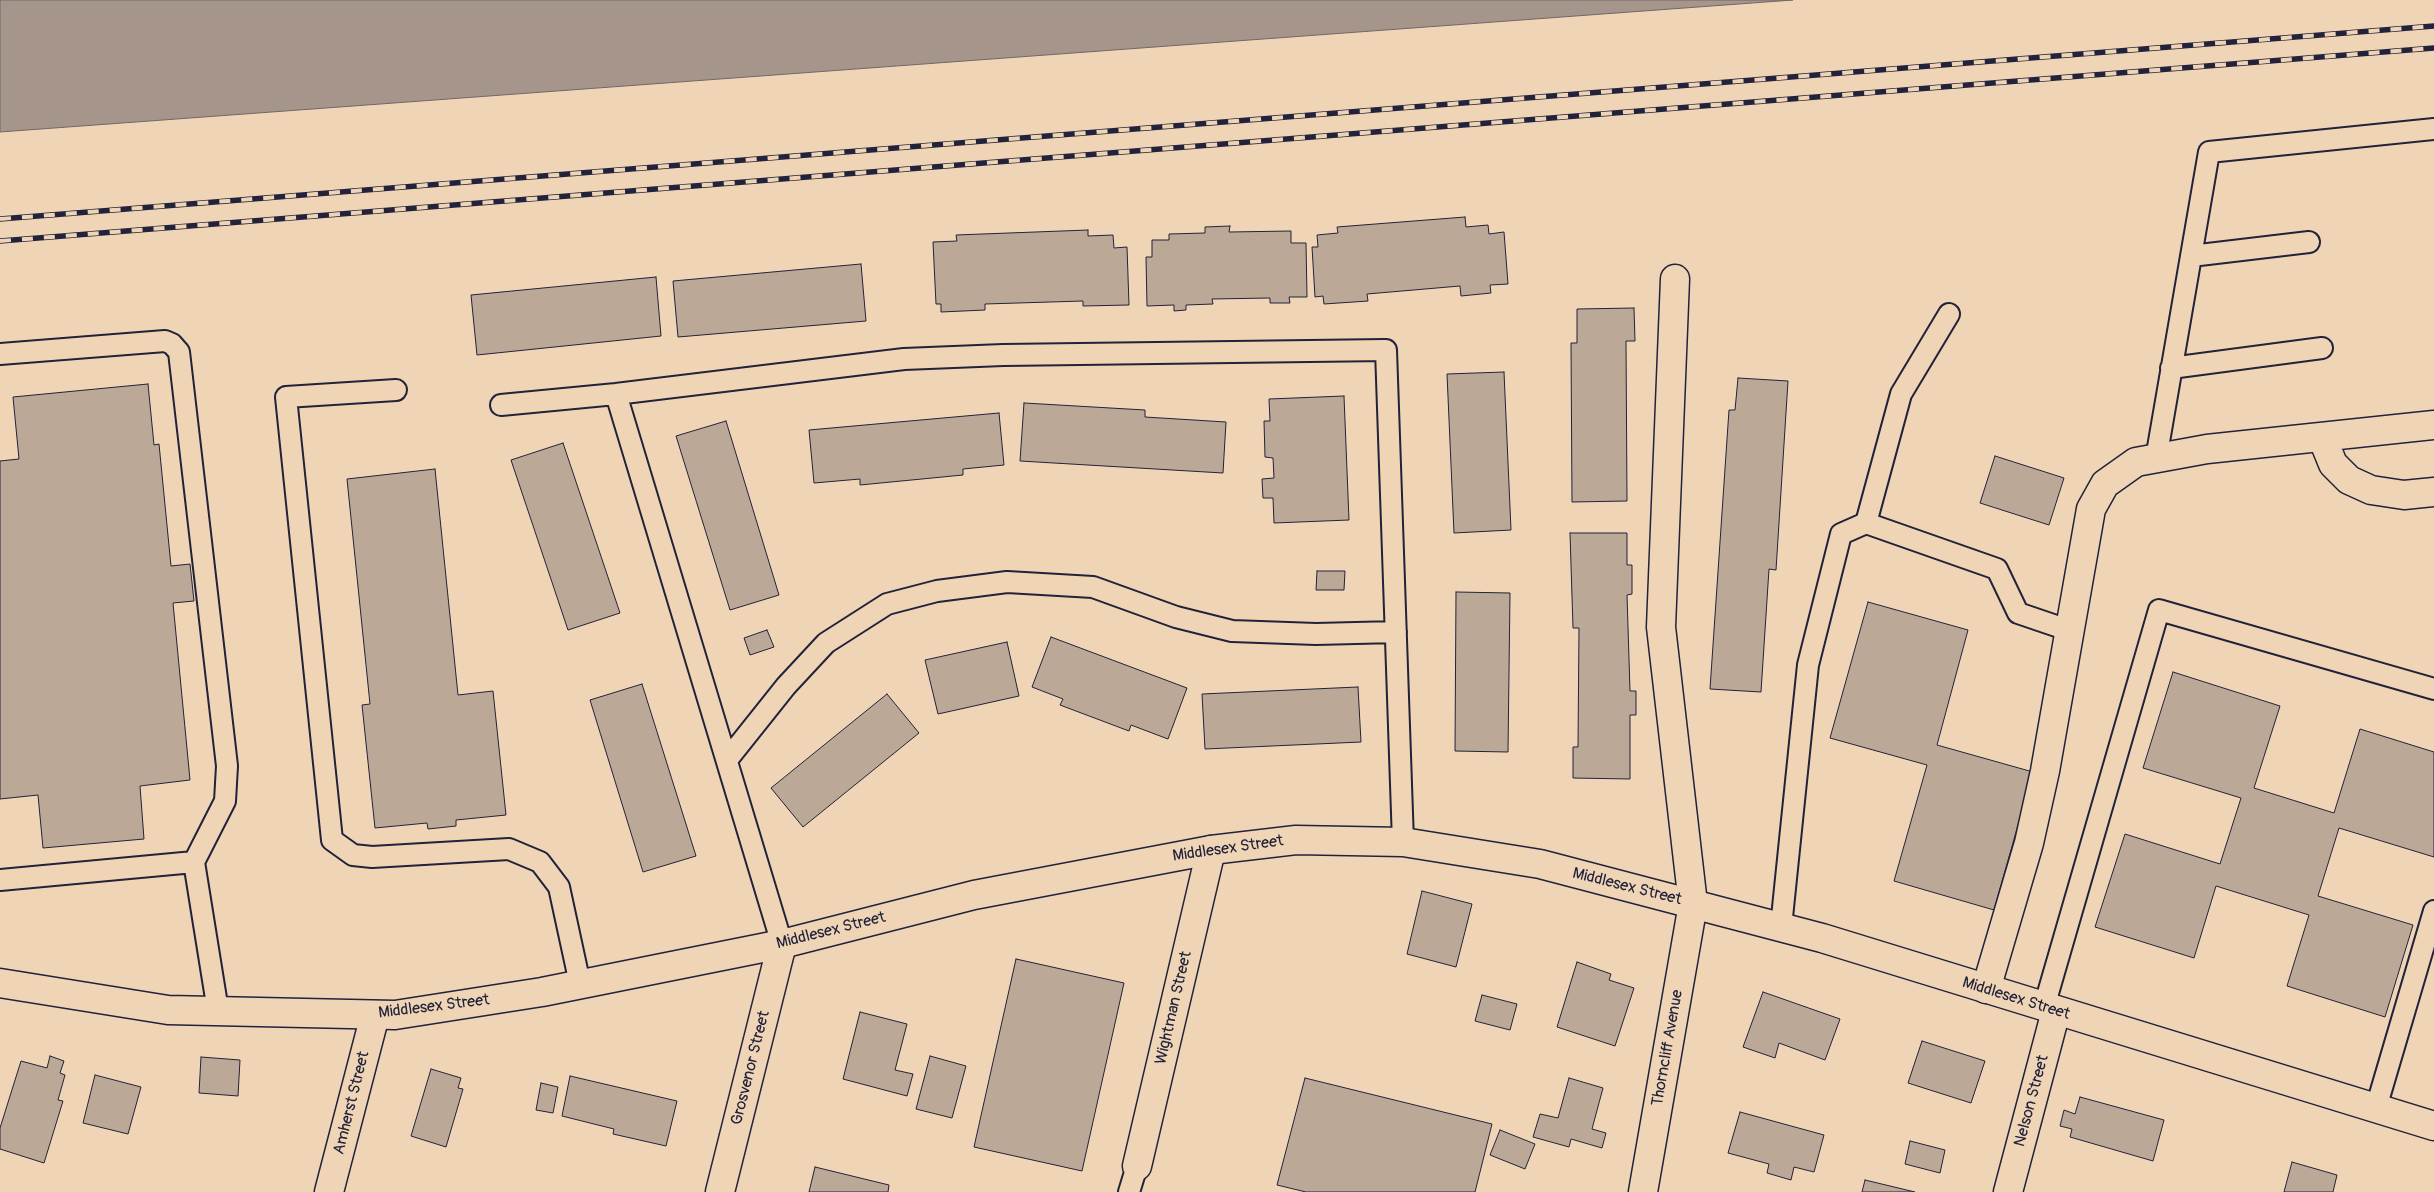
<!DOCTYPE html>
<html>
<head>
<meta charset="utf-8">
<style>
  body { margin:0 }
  canvas { display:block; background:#efd5b6 }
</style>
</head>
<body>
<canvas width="2434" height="1192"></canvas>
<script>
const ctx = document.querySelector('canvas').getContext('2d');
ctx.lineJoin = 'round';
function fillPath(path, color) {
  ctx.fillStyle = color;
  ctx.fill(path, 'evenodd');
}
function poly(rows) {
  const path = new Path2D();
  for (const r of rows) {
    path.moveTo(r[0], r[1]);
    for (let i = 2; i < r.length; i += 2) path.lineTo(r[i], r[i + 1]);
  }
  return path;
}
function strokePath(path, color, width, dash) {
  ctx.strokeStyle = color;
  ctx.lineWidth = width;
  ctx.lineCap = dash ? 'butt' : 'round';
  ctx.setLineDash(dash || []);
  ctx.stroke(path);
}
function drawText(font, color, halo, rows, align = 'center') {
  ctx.font = font + ' Pangolin,sans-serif';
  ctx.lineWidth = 5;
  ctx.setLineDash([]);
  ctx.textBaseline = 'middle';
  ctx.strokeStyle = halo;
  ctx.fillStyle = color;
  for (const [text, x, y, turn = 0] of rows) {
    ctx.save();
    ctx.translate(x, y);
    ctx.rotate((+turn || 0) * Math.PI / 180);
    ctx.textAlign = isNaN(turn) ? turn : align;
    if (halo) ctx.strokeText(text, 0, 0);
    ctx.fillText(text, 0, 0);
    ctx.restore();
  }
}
const water = poly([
  [0,0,1793,0,0,132,0,0]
]);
fillPath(water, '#a6958a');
strokePath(water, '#71676a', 1);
const building = poly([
  [1465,217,1466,227,1488,225,1489,234,1504,232,1508,284,1490,285,1491,293,1461,296,1460,286,1367,294,1368,301,1324,304,1323,296,1315,297,1312,247,1318,247,1317,235,1338,233,1337,227,1465,217],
  [1230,226,1229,232,1291,231,1291,243,1306,243,1307,297,1289,297,1290,303,1270,303,1270,298,1212,299,1213,304,1186,305,1186,310,1174,311,1174,305,1147,306,1146,257,1152,257,1152,240,1169,240,1169,234,1205,233,1205,227,1230,226],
  [1088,230,1088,236,1113,235,1114,248,1127,247,1129,305,1083,306,1083,301,985,304,985,310,941,312,941,304,936,304,933,242,957,241,956,235,1088,230],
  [861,264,866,321,678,337,673,281,861,264],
  [656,277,661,336,477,355,471,295,656,277],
  [1634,308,1635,341,1626,341,1627,501,1572,502,1571,343,1577,343,1577,309,1634,308],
  [1504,372,1511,530,1454,533,1447,374,1504,372],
  [1738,378,1788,381,1776,570,1769,569,1761,692,1710,689,1729,410,1735,410,1738,378],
  [148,384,154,445,159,444,171,566,190,564,194,601,173,603,190,780,140,786,144,839,43,848,38,795,0,799,0,461,19,459,13,397,148,384],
  [1344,396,1349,520,1274,523,1273,498,1263,498,1262,479,1274,478,1273,458,1265,457,1264,421,1270,421,1269,399,1344,396],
  [1024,403,1145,410,1145,417,1226,422,1223,473,1020,461,1024,403],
  [999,413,1004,465,963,469,963,475,860,485,860,479,814,483,809,430,999,413],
  [726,421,779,595,730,610,676,436,726,421],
  [563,443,620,613,568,630,511,460,563,443],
  [1995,456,2064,478,2049,525,1980,503,1995,456],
  [435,469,458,695,493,691,506,815,456,820,456,826,428,829,427,823,375,828,362,705,370,704,347,479,435,469],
  [1570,533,1627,533,1627,565,1632,565,1632,594,1627,595,1630,691,1636,691,1636,715,1630,715,1630,779,1573,778,1573,747,1578,747,1579,628,1573,628,1570,533],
  [1317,571,1345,571,1344,590,1316,590,1317,571],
  [1456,592,1510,593,1508,752,1455,751,1456,592],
  [1868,602,1968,630,1937,745,2033,772,1994,910,1894,881,1927,765,1830,738,1868,602],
  [767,630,774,647,750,655,744,638,767,630],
  [1051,637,1187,688,1168,739,1131,725,1129,731,1060,705,1063,699,1032,687,1051,637],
  [1007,642,1019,696,938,714,925,660,1007,642],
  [2173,672,2280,706,2254,788,2334,813,2360,729,2434,752,2434,857,2339,828,2318,896,2413,925,2385,1017,2287,986,2309,915,2216,886,2194,958,2095,927,2125,834,2220,864,2241,798,2143,768,2173,672],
  [642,684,696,856,643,872,590,700,642,684],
  [1358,687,1361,742,1205,749,1202,694,1358,687],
  [887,694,919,733,803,827,771,788,887,694],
  [1422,891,1472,904,1456,967,1407,954,1422,891],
  [1016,959,1124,983,1082,1171,974,1147,1016,959],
  [1577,962,1611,974,1609,980,1634,988,1615,1046,1557,1027,1577,962],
  [1763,992,1840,1019,1825,1060,1779,1043,1775,1058,1743,1047,1763,992],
  [1482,995,1517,1004,1510,1030,1475,1021,1482,995],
  [860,1012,907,1024,895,1070,913,1074,907,1096,843,1079,860,1012],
  [1922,1041,1985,1061,1971,1103,1908,1083,1922,1041],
  [50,1056,64,1061,60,1073,65,1075,58,1100,63,1101,44,1163,0,1149,0,1128,21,1061,47,1068,50,1056],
  [930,1056,966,1066,952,1118,916,1109,930,1056],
  [201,1057,240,1060,238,1096,199,1093,201,1057],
  [431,1069,461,1078,458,1088,463,1089,446,1147,411,1136,431,1069],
  [95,1075,141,1087,128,1134,83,1123,95,1075],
  [570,1076,677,1101,666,1146,613,1134,614,1129,562,1116,570,1076],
  [1305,1078,1492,1124,1475,1192,1306,1192,1277,1185,1305,1078],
  [1569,1078,1603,1088,1592,1129,1606,1133,1602,1148,1571,1139,1569,1147,1533,1137,1540,1114,1558,1118,1569,1078],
  [541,1083,558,1087,553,1113,536,1110,541,1083],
  [2080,1097,2164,1120,2153,1161,2070,1137,2072,1129,2060,1126,2064,1110,2075,1114,2080,1097],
  [1740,1112,1824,1135,1814,1172,1794,1167,1791,1180,1767,1173,1769,1164,1728,1153,1740,1112],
  [1500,1130,1535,1144,1525,1169,1490,1155,1500,1130],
  [1910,1141,1945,1150,1940,1173,1905,1164,1910,1141],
  [2292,1162,2337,1175,2333,1192,2284,1192,2292,1162],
  [815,1167,889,1185,888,1192,809,1192,815,1167],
  [1865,1180,1915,1192,1862,1192,1865,1180]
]);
fillPath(building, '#bca897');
strokePath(building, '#22223b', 1);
const lane = poly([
  [2191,256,2309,242],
  [0,354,165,341,172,344,179,352,227,766,225,801,194,862],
  [2171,368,2322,348],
  [396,390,286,397,332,840,353,855,372,857,509,849,540,862,559,887,580,984],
  [616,394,782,944],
  [501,405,616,394,904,359,1003,355,1386,350,1403,842],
  [2156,459,2209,152,2434,129],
  [1866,523,1901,394,1949,314],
  [727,760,786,686,826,643,887,604,937,591,1007,582,1093,587,1176,617,1232,631,1316,634,1396,632],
  [0,880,194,862,218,1011],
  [1781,927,1808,665,1841,534,1866,523,1997,569,2018,613,2068,630],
  [2044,1007,2159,610,2434,689],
  [2376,1108,2434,911],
  [1129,1192,1137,1166]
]);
const street = poly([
  [2322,437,2333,464,2349,480,2371,490,2404,495,2434,492],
  [1986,989,2029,843,2045,771,2091,509,2105,484,2136,462,2207,449,2434,425],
  [1137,1166,1211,850],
  [329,1192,375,1015],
  [720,1192,782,944],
  [1643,1192,1693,904,1661,627,1675,279],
  [2008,1192,2056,1011]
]);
const primary = poly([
  [0,983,168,1010,395,1015,542,992,782,944,974,895,1211,850,1296,840,1403,842,1540,864,1822,938,2434,1126]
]);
strokePath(lane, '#22223b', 24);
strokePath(street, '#22223b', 31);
strokePath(primary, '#22223b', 31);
strokePath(lane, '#efd5b6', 20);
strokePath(street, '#efd5b6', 28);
strokePath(primary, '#efd5b6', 28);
const rail = poly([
  [0,219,2434,26],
  [0,241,2434,48]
]);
strokePath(rail, '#22223b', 5.5);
strokePath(rail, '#efd5b6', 4, [11]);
drawText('16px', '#22223b', '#efd5b6', [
  ["Middlesex Street",1228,849,-8],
  ["Middlesex Street",1627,887,14],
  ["Middlesex Street",831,931,-14],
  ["Middlesex Street",2016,999,17],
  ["Middlesex Street",434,1007,-7],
  ["Wightman Street",1174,1008,-77],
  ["Thorncliff Avenue",1668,1048,-80],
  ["Grosvenor Street",751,1068,-76],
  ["Nelson Street",2032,1101,-75],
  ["Amherst Street",352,1103,-76]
]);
</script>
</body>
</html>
